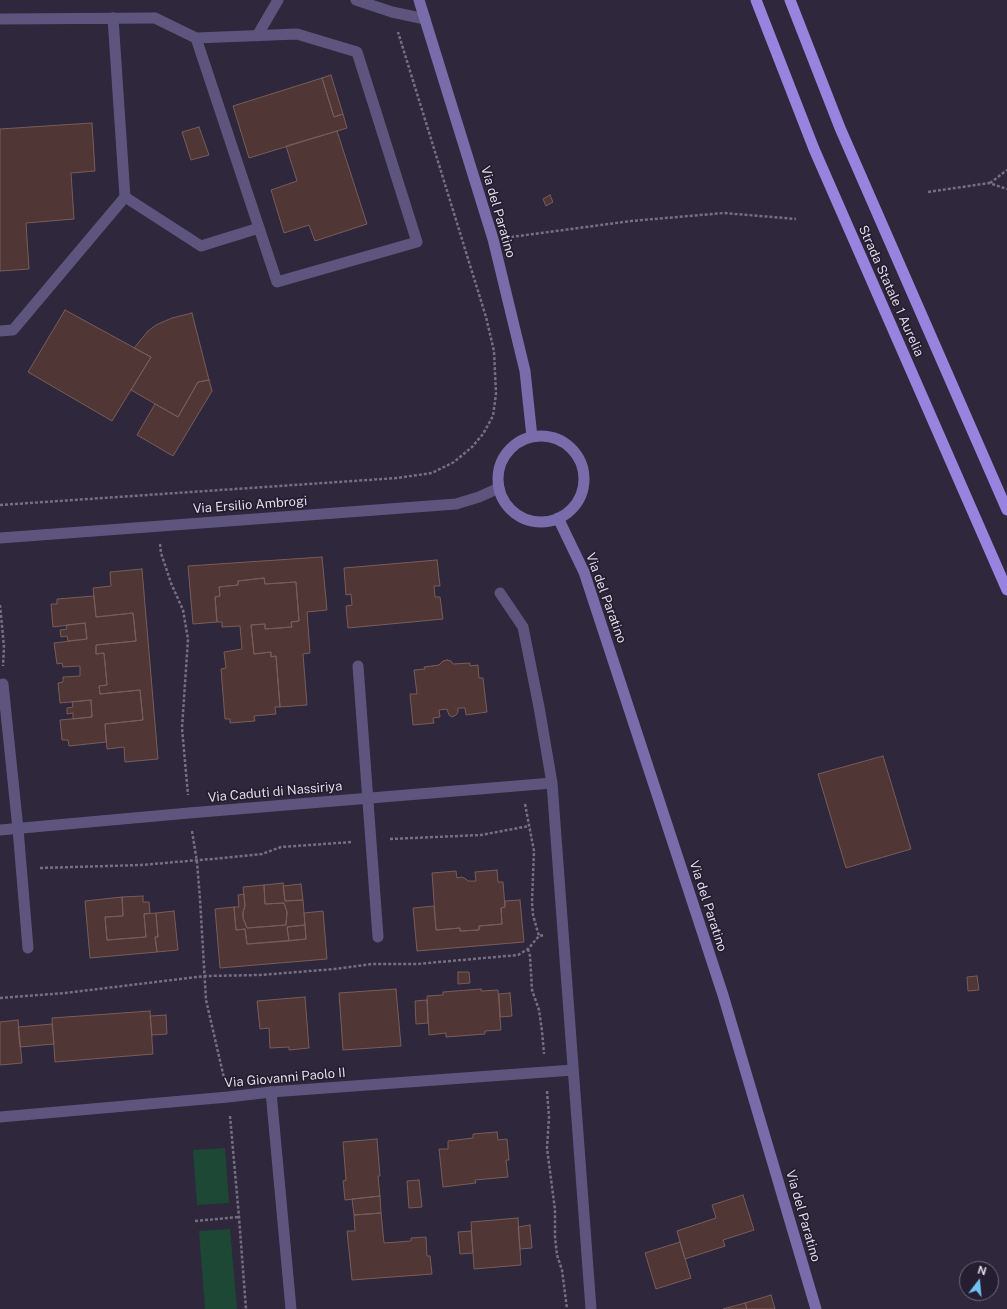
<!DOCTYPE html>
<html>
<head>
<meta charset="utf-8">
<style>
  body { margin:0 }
  #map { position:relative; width:1007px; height:1309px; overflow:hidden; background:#2f273b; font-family:"Public Sans",sans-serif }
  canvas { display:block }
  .north { position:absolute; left:959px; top:1261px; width:40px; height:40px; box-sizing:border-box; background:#251d30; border:1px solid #6f697a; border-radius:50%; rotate:16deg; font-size:11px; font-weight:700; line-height:16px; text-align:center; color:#dfdbe8 }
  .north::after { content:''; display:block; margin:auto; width:14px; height:18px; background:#71c1f5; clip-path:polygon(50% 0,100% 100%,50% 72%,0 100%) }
</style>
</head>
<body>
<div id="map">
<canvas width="1007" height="1309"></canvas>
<div class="north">N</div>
</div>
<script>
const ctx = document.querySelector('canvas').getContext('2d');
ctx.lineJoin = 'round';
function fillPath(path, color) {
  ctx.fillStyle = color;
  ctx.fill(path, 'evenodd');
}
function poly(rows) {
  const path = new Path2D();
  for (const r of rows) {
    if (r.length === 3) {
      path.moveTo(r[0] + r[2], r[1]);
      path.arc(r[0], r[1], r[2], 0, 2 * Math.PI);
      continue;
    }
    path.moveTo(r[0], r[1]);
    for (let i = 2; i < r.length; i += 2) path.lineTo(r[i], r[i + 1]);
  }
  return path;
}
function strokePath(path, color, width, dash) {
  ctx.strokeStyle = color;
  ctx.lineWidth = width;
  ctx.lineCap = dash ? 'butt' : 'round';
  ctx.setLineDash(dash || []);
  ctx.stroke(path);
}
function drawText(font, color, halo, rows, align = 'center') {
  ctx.font = font + ' "Public Sans",sans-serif';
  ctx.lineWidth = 3.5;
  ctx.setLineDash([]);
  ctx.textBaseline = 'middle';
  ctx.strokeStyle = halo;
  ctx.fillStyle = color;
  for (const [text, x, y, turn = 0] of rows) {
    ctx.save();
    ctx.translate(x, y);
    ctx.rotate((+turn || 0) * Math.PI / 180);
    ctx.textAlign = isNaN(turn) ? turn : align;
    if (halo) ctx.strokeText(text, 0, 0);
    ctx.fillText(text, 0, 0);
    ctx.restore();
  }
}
fillPath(poly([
  [225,1148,229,1203,197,1205,193,1150],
  [230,1229,237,1309,205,1309,199,1231]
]), '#1d4835');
const building = poly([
  [331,75,343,114,334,117,322,78,331,75],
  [322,78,334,117,343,114,347,128,249,158,233,106,322,78],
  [92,123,95,171,71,173,74,219,26,223,29,269,0,271,0,129,92,123],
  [199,127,209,155,191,160,182,132,199,127],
  [337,131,367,224,315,241,309,225,284,233,271,190,297,181,286,146,337,131],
  [550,195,553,202,546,206,543,199,550,195],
  [65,310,151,357,112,421,28,372,65,310],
  [192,313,209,380,198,382,178,417,131,390,151,357,134,348,148,331,156,325,172,318,192,313],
  [209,380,212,391,173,456,137,435,155,404,178,417,198,382,209,380],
  [322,557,327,610,307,612,310,653,303,654,307,705,280,707,276,656,271,657,271,652,254,654,251,625,265,624,265,629,292,627,291,622,299,621,296,582,265,584,264,578,238,581,238,585,219,587,220,596,215,597,217,622,193,624,188,566,322,557],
  [437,560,440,586,434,586,435,597,440,597,443,619,348,628,346,606,352,605,351,594,346,595,344,568,437,560],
  [142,569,158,759,125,762,124,747,107,749,105,724,143,720,140,690,100,694,99,686,107,685,104,653,96,654,96,645,136,641,133,613,96,617,93,588,111,586,110,572,142,569],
  [264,578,265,584,296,582,299,621,291,622,292,627,265,629,265,624,251,625,254,654,271,652,271,657,276,656,280,707,275,707,276,714,254,716,255,721,230,723,230,719,225,719,221,669,226,668,224,652,242,649,240,626,222,627,222,622,217,622,215,597,220,596,219,587,238,585,238,581,264,578],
  [94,596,96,617,133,613,136,641,96,645,96,654,104,653,107,685,99,686,100,694,140,690,143,720,105,724,106,742,69,746,68,740,62,740,60,720,92,717,91,700,60,703,58,683,63,682,63,677,80,676,80,666,63,667,62,663,57,664,54,643,87,639,85,623,53,627,51,604,57,604,57,599,94,596],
  [85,623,87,639,68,641,67,636,61,637,60,630,67,629,66,625,85,623],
  [447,660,451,661,453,664,470,663,470,666,478,665,479,678,483,678,487,712,466,715,465,708,458,708,458,712,456,715,452,717,449,715,447,709,439,710,440,717,433,718,434,723,413,725,410,694,417,694,414,670,425,669,424,667,439,665,443,661,447,660],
  [91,700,92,717,73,719,73,713,67,714,67,708,73,707,72,702,91,700],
  [883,756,911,849,846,868,818,774,883,756],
  [497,870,498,882,503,882,505,907,501,908,502,924,479,926,479,930,460,931,460,928,436,930,432,873,456,871,457,878,462,877,466,879,468,881,476,881,475,872,497,870],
  [283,883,285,901,303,900,305,925,287,927,289,941,247,944,245,929,236,930,234,907,239,907,238,895,244,894,245,906,243,912,243,918,247,928,286,925,287,912,284,903,265,904,264,885,283,883],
  [301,884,303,900,285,901,283,886,301,884],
  [264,885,265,904,284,903,287,912,286,925,247,928,243,918,243,912,245,906,243,887,264,885],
  [143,896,143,902,149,902,150,913,144,914,146,937,107,940,105,917,123,916,122,897,143,896],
  [122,897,123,916,105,917,107,940,146,937,144,914,156,913,158,937,155,937,157,952,90,958,85,901,122,897],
  [520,900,524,942,417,951,413,908,434,906,436,930,460,928,460,931,479,930,479,926,502,924,501,908,505,907,505,901,520,900],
  [234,907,236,930,245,929,247,944,306,939,304,913,323,911,327,959,220,968,215,909,234,907],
  [174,911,178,950,157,952,155,937,158,937,156,913,174,911],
  [305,925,306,939,289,941,287,927,305,925],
  [458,972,469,972,470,983,458,984,458,972],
  [977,976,979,990,968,991,967,977,977,976],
  [396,989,401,1046,343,1050,339,993,396,989],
  [481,989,481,991,498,990,501,1030,485,1031,485,1034,446,1037,446,1033,429,1035,427,996,443,995,443,992,481,989],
  [510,993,512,1016,500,1017,499,994,510,993],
  [305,997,309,1048,289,1050,289,1047,270,1048,269,1028,260,1029,257,1001,305,997],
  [427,1000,428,1023,416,1024,415,1001,427,1000],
  [150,1011,153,1054,55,1062,52,1018,150,1011],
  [166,1015,167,1034,152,1035,150,1016,166,1015],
  [18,1020,22,1063,0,1065,0,1022,18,1020],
  [52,1024,54,1044,20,1047,18,1027,52,1024],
  [497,1132,498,1140,507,1139,509,1160,506,1160,508,1177,475,1180,476,1183,443,1187,439,1149,448,1149,448,1141,473,1138,473,1134,497,1132],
  [377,1139,380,1176,378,1176,380,1196,345,1200,343,1181,346,1180,343,1142,377,1139],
  [419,1180,422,1207,409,1208,407,1181,419,1180],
  [743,1195,754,1230,723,1240,725,1246,685,1259,677,1231,716,1218,712,1205,743,1195],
  [380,1196,381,1213,354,1215,352,1199,380,1196],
  [381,1213,384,1243,411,1241,411,1238,426,1237,427,1256,430,1256,432,1274,352,1280,347,1231,355,1231,354,1215,381,1213],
  [518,1218,521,1265,474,1269,471,1222,518,1218],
  [530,1225,532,1248,520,1249,518,1227,530,1225],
  [471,1231,473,1253,460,1254,458,1232,471,1231],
  [680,1242,691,1278,656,1289,645,1253,680,1242],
  [771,1295,775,1309,747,1309,745,1303,771,1295],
  [745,1303,747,1309,723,1309,745,1303]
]);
fillPath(building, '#503735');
strokePath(building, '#785c5a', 1);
strokePath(poly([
  [990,183,1007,170],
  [928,192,989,183,1007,189],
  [511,237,631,221,724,213,796,219],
  [0,505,397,478,432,473,454,462,472,447,483,434,493,416,496,394,494,351,486,317,398,32],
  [160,544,161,553,171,583,183,610,188,639,182,728,188,795],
  [0,605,4,647,3,666],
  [525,804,534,851,532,902,533,915,539,936],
  [192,831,197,862,200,899,206,1000,224,1078],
  [390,839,481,835,529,826],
  [40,868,141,865,223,858,262,854,281,847,352,842],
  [528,949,530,956,532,990,539,1010,542,1031,544,1054],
  [0,998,65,993,205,976,260,975,335,969,372,964,417,964,518,955,528,949,539,936,545,935],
  [547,1091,549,1117,547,1148,555,1210,555,1237,557,1255,562,1270,567,1309],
  [230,1116,239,1217,246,1309],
  [195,1221,239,1217]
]), '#756f80', 2.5, [3, 2]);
strokePath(poly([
  [356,0,392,12,425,19],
  [155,18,196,38,297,34,357,52,417,242,277,282,196,38],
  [257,36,278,0],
  [125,197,201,246,259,228],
  [358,666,378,937],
  [3,684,18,829,28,948],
  [271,1092,291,1309]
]), '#5d557d', 11);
strokePath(poly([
  [0,19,155,18],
  [0,331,13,330,125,197,113,18],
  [0,538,456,504,479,497,499,488],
  [500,593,523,627,539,707,552,783,591,1309],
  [0,830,189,813,552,783],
  [0,1117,228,1097,271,1092,573,1070]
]), '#5d557d', 11);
strokePath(poly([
  [419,0,493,239,525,371,532,437],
  [541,479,43],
  [558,518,584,572,723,995,816,1309]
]), '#796cab', 11);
strokePath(poly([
  [756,0,814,149,1007,590],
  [790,0,840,128,1007,510]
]), '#9884de', 11);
drawText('13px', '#dfdbe8', '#251d30', [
  ["Via del Paratino",498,212,74],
  ["Strada Statale 1 Aurelia",891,291,66],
  ["Via Ersilio Ambrogi",250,505,-4],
  ["Via del Paratino",606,598,70],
  ["Via Caduti di Nassiriya",275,792,-5],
  ["Via del Paratino",708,906,72],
  ["Via Giovanni Paolo II",285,1078,-5],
  ["Via del Paratino",803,1216,74]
]);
</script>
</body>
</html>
